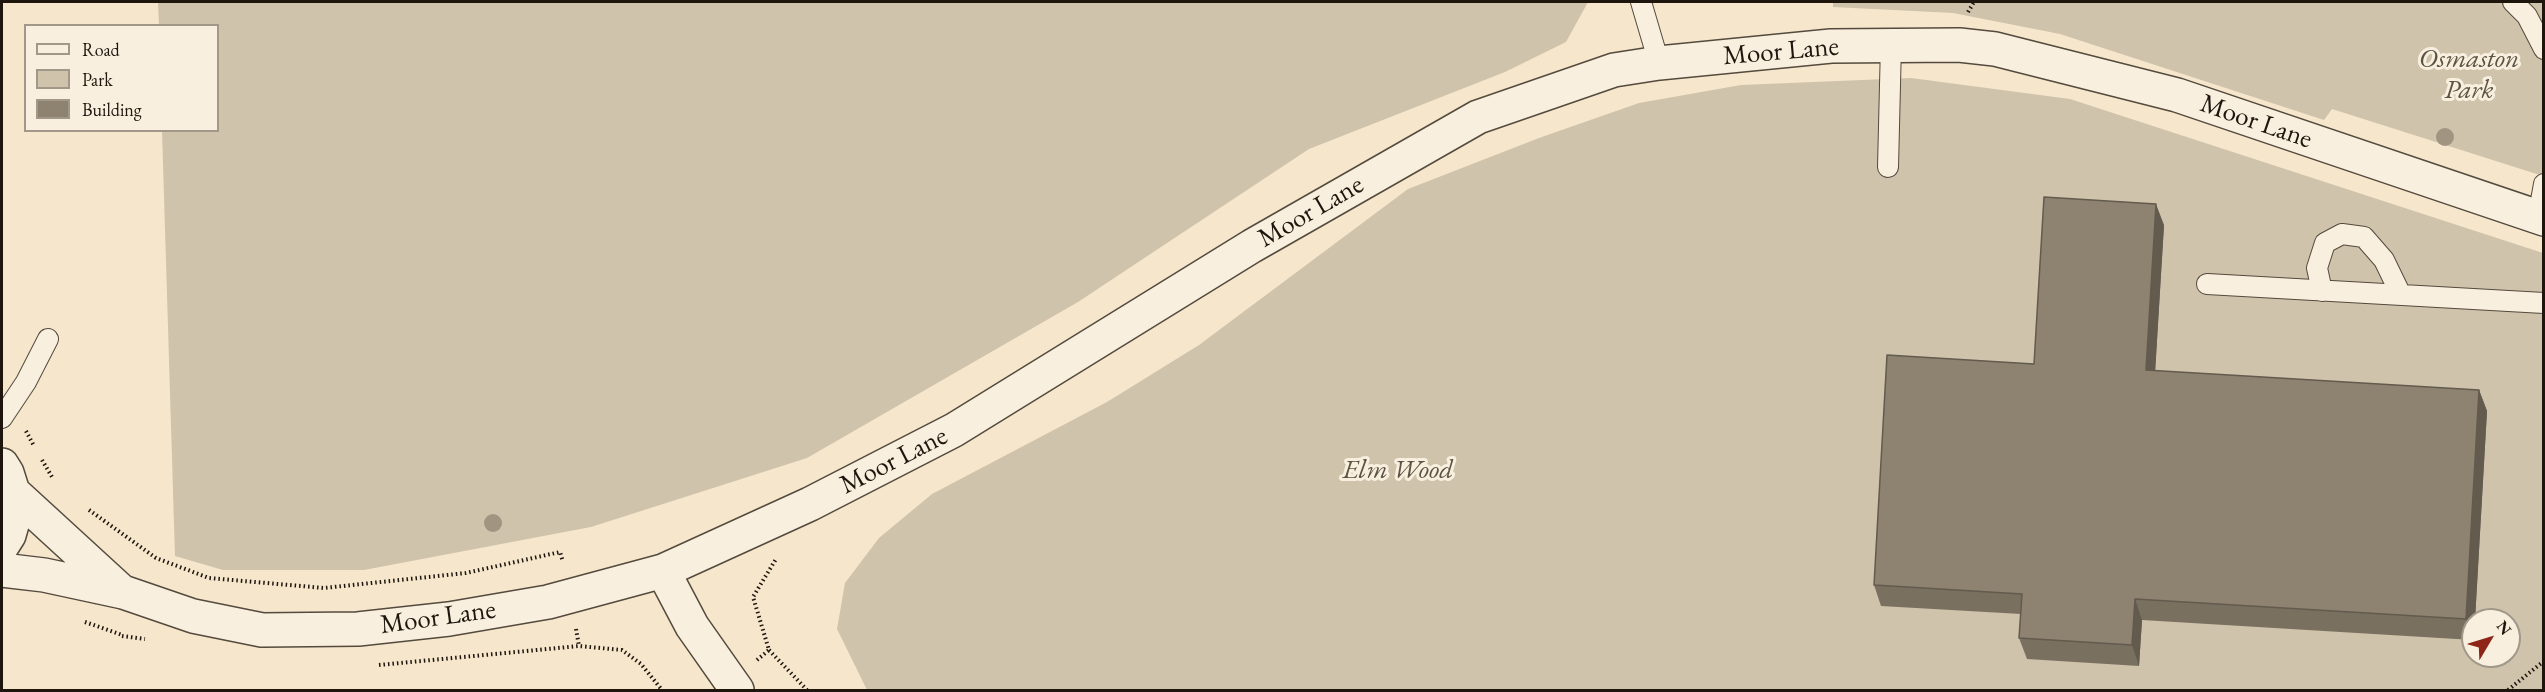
<!DOCTYPE html>
<html>
<head>
<meta charset="utf-8">
<style>
  body { margin:0 }
  #map { position:relative; width:2545px; height:692px; overflow:hidden; background:#f5e6cc; font-family:"EB Garamond",serif }
  canvas { display:block }
  .frame { position:absolute; inset:0; border:3px solid #1e160d; pointer-events:none }
  .legend { position:absolute; left:24px; top:24px; width:195px; height:108px; box-sizing:border-box; background:#f8efde; border:2px solid #a1988a; margin:0; padding:8px 10px; list-style:none; font-size:18px; color:#1e160d }
  .legend li { display:flex; align-items:center; gap:12px; height:30px }
  .legend b { width:30px; border:2px solid #a1988a }
  .north { position:absolute; left:2461px; top:608px; width:60px; height:60px; box-sizing:border-box; background:#f8efde; border:2px solid #a1988a; border-radius:50%; rotate:52deg; font-size:16px; font-weight:700; line-height:24px; text-align:center; color:#1e160d }
  .north::after { content:''; display:block; margin:auto; width:21px; height:27px; background:#8f2418; clip-path:polygon(50% 0,100% 100%,50% 72%,0 100%) }
</style>
</head>
<body>
<div id="map">
<canvas width="2545" height="692"></canvas>
<div class="frame"></div>
<ul class="legend">
<li><b style="height:8px;background:#f8efde"></b>Road</li>
<li><b style="height:16px;background:#d0c3ac"></b>Park</li>
<li><b style="height:16px;background:#8e8270"></b>Building</li>
</ul>
<div class="north">N</div>
</div>
<script>
const ctx = document.querySelector('canvas').getContext('2d');
ctx.lineJoin = 'round';
function fillPath(path, color) {
  ctx.fillStyle = color;
  ctx.fill(path, 'evenodd');
}
function poly(rows) {
  const path = new Path2D();
  for (const r of rows) {
    path.moveTo(r[0], r[1]);
    for (let i = 2; i < r.length; i += 2) path.lineTo(r[i], r[i + 1]);
  }
  return path;
}
function strokePath(path, color, width, dash) {
  ctx.strokeStyle = color;
  ctx.lineWidth = width;
  ctx.lineCap = dash ? 'butt' : 'round';
  ctx.setLineDash(dash || []);
  ctx.stroke(path);
}
function drawText(font, color, halo, rows, align = 'center') {
  ctx.font = font + ' "EB Garamond",serif';
  ctx.lineWidth = 6;
  ctx.setLineDash([]);
  ctx.textBaseline = 'middle';
  ctx.strokeStyle = halo;
  ctx.fillStyle = color;
  for (const [text, x, y, turn = 0] of rows) {
    ctx.save();
    ctx.translate(x, y);
    ctx.rotate((+turn || 0) * Math.PI / 180);
    ctx.textAlign = isNaN(turn) ? turn : align;
    if (halo) ctx.strokeText(text, 0, 0);
    ctx.fillText(text, 0, 0);
    ctx.restore();
  }
}
fillPath(poly([
  [158,2,1588,2,1566,42,1505,72,1309,149,1078,302,807,458,591,527,364,570,223,570,175,556,162,131,218,130,218,26,159,25],
  [1833,2,2543,2,2543,176,2332,109,2324,120,2060,34,1953,13,1833,7],
  [1911,78,2070,99,2543,253,2543,690,867,690,837,629,845,583,879,538,932,494,1107,402,1199,345,1408,189,1539,138,1639,103,1741,85],
  [2473,620,2509,620,2509,656,2473,656]
]), '#d0c3ac');
const service = poly([
  [1641,2,1659,63],
  [2513,2,2527,16,2544,49],
  [1888,167,1891,44],
  [2538,217,2544,184],
  [2207,284,2544,303],
  [2322,291,2317,268,2325,243,2342,234,2364,237,2384,260,2401,295],
  [2,418,26,382,48,339]
]);
const tertiary = poly([
  [2,465,7,473,13,492,15,514,9,535,2,546],
  [13,492,121,591],
  [2,570,44,575,123,592,193,616,262,630,358,629,449,619,548,602,663,571,810,504,954,430,1252,246,1478,117,1614,70,1659,63,1831,46,1959,45,1995,49,2177,95,2544,219],
  [663,571,692,626,737,690]
]);
strokePath(service, '#544a3d', 22);
strokePath(tertiary, '#544a3d', 36);
strokePath(poly([
  [1968,12,1974,2],
  [26,431,34,446],
  [42,460,52,477],
  [89,510,156,558,209,578,324,588,466,573,560,552,563,562],
  [85,622,122,635],
  [576,629,579,646],
  [122,636,145,639],
  [769,650,807,690],
  [757,660,769,650,753,597,776,559],
  [379,665,579,646,622,650,641,664,662,690],
  [2508,690,2544,661]
]), '#1e160d', 4, [1.5, 3]);
strokePath(service, '#f8efde', 20);
strokePath(tertiary, '#f8efde', 33);
ctx.fillStyle = '#a19582';
for (const [x, y] of [
  [2445,137],
  [493,523]
]) {
  ctx.beginPath();
  ctx.arc(x, y, 9, 0, 2 * Math.PI);
  ctx.fill();
}
fillPath(poly([
  [2164,225,2155,371,2479,390,2487,411,2475,620,2473,620,2473,640,2142,620,2139,666,2027,659,2019,638,2021,614,1881,606,1874,585]
]), '#7a7060');
fillPath(poly([
  [2156,204,2164,225,2154,391,2146,370],
  [2479,390,2487,411,2475,620,2473,620,2473,639,2466,619],
  [2135,599,2142,620,2139,666,2132,645]
]), '#635b4e');
const building = poly([
  [2044,197,2156,204,2146,370,2479,390,2466,619,2135,599,2132,645,2019,638,2022,594,1874,585,1887,355,2034,364,2044,197]
]);
fillPath(building, '#8e8270');
strokePath(building, '#635b4e', 1.5);
drawText('27px', '#1e160d', '#f8efde', [
  ["Moor Lane",1781,52,-5],
  ["Moor Lane",2256,122,19],
  ["Moor Lane",1311,212,-30],
  ["Moor Lane",894,461,-27],
  ["Moor Lane",438,618,-8]
]);
drawText('italic 27px', '#5c5345', '#f8efde', [
  ["Osmaston",2469,60],
  ["Park",2469,91],
  ["Elm Wood",1398,471]
]);
</script>
</body>
</html>
